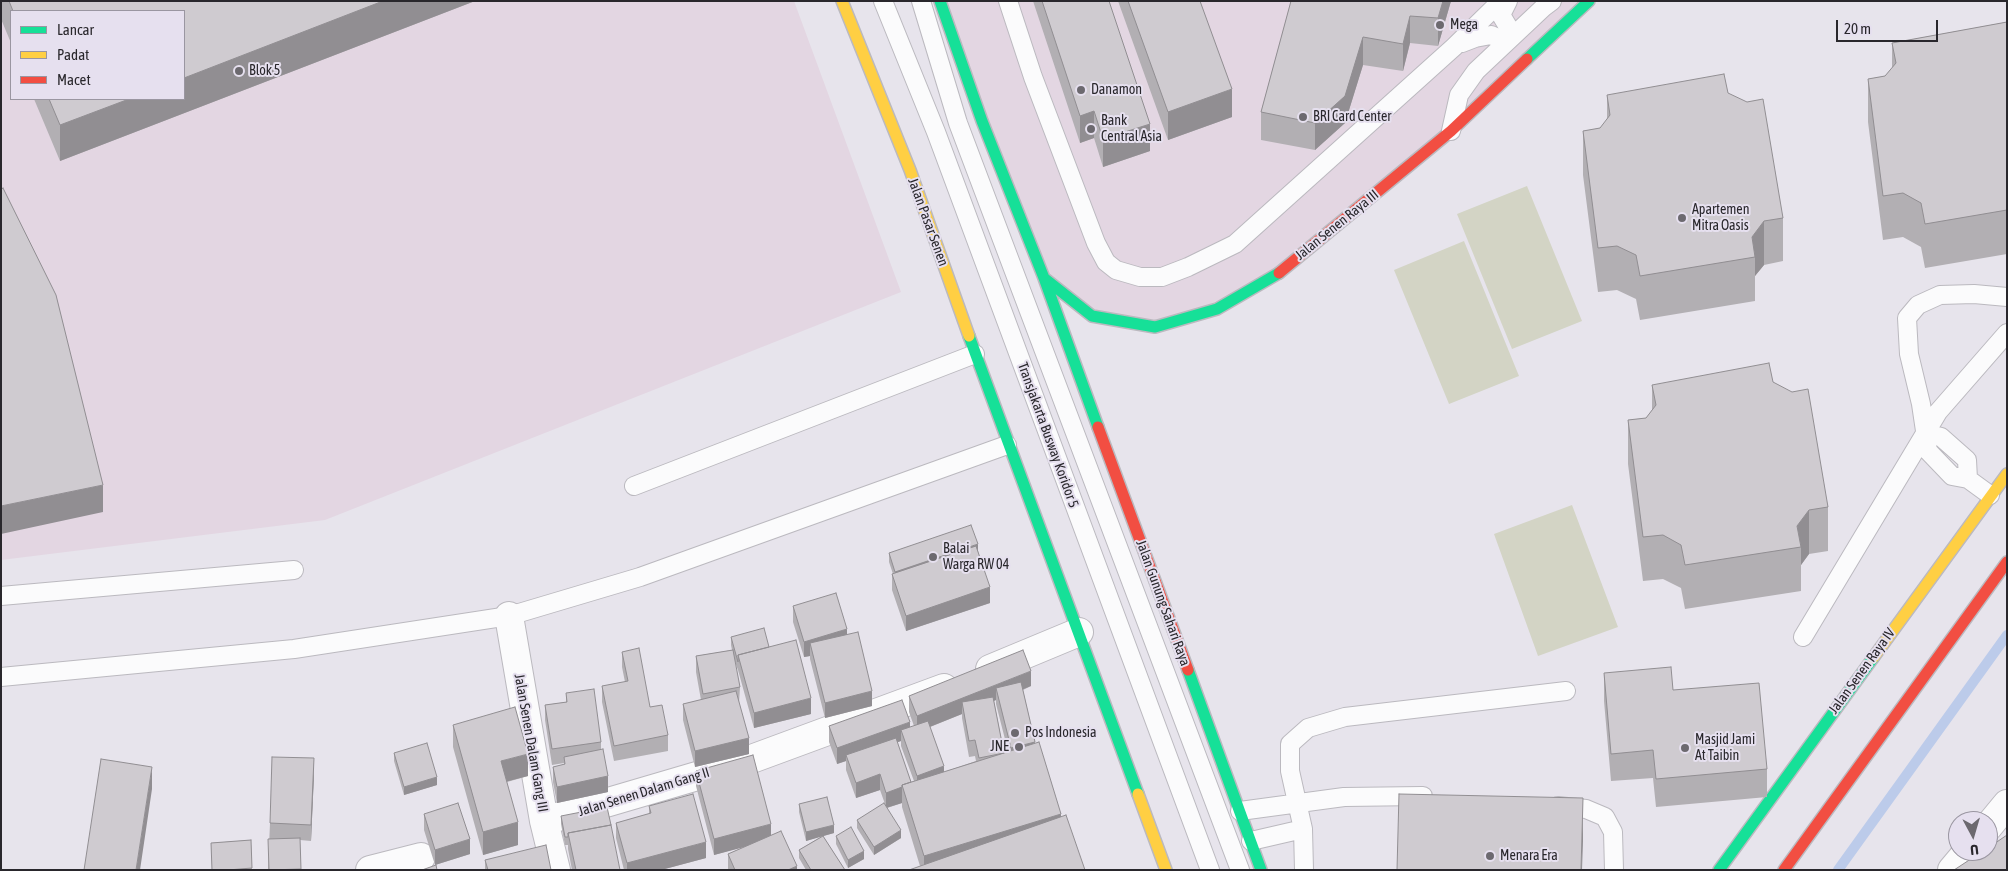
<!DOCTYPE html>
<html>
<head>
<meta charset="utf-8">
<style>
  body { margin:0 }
  #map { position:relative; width:2008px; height:871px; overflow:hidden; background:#e7e4ec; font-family:"Asap Condensed",sans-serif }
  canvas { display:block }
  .frame { position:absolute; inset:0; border:2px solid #29272c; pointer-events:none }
  .legend { position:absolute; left:10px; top:10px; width:175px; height:90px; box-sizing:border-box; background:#e6e0ef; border:1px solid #9a96a1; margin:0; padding:6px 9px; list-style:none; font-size:15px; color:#29272c }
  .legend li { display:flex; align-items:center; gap:10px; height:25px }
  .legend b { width:25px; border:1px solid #9a96a1 }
  .north { position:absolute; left:1948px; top:811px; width:50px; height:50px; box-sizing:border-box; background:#e6e0ef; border:1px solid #9a96a1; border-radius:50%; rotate:174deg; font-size:14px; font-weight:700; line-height:20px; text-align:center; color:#29272c }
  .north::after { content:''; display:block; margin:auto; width:18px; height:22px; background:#6c696f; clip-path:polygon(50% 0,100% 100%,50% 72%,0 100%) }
  .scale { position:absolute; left:1836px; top:20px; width:102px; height:22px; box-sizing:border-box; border:2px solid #29272c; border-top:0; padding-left:6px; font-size:15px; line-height:18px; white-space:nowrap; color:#29272c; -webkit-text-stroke:4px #e6e0ef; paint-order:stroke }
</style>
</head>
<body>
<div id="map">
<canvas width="2008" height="871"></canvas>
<div class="frame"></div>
<ul class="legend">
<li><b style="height:6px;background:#16e098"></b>Lancar</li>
<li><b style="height:6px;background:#ffcf43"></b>Padat</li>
<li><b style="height:6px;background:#f24e42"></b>Macet</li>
</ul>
<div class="north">U</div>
<div class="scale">20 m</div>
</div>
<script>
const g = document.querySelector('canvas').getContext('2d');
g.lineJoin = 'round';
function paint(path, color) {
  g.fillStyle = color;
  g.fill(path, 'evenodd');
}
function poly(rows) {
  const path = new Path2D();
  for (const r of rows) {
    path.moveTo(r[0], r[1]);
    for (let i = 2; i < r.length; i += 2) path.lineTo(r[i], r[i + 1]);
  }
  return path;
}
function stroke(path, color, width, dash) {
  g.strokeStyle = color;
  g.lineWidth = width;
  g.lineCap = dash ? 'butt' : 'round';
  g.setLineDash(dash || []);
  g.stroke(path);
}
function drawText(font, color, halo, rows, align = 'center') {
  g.font = font + ' "Asap Condensed",sans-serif';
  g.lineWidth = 4;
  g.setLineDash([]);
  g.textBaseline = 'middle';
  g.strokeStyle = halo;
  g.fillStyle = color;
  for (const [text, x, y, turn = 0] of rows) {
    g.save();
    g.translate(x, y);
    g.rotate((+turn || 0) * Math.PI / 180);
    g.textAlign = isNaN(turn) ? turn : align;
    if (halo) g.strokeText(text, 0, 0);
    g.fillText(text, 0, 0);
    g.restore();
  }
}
const commercial = poly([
  [1,1,794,1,901,292,325,520,1,560],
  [11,11,184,11,184,99,11,99],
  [941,1,1589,1,1274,277,1155,327,1092,316,1044,278]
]);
const green = poly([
  [1527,186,1582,321,1512,349,1457,214],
  [1464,241,1519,376,1449,404,1394,270],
  [1572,505,1618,627,1538,656,1494,534]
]);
const stream = poly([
  [1838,870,2007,635]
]);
const lane = poly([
  [883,1,936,132,1210,870],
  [921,1,958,123,1240,870],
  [1008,1,1033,77,1096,243,1106,262,1116,270,1140,277,1162,277,1188,267,1235,244,1454,47,1501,1],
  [1508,1,1501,15,1513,35],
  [1462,43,1475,38,1491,35,1506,42],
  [1451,131,1459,95,1476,71,1544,7,1552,1],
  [1925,433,1941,437,1967,460,1968,479],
  [634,486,975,354],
  [1990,495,1968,479,1952,476,1928,451,1921,404,1909,354,1907,318,1918,305,1940,295,1974,294,2007,297],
  [1,596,294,570],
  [1803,637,1938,412,2007,333],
  [1,677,294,649,509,616,640,577,1007,445],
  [1558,806,1586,809,1605,817,1613,832,1614,870],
  [1240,811,1344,797,1423,796],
  [1251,841,1303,829],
  [1304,870,1303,829,1290,771,1290,744,1308,728,1345,717,1566,691]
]);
const street = poly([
  [509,616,544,821,556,870],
  [990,669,1079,632],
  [544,821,738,764,944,688],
  [1988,827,2007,804],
  [370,870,421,857],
  [1952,870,1968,851]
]);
const fast = poly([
  [940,1,982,121,1044,278,1098,427],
  [1527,59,1589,1],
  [1044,278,1092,316,1155,327,1217,309,1279,273],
  [969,336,1138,794],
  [1188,670,1261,870],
  [1719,870,1873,658]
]);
const slow = poly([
  [842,1,910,170,969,336],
  [1873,658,2007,474],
  [1138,794,1166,870]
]);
const jam = poly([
  [1279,273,1451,131,1527,59],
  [1098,427,1188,670],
  [1784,870,2007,562]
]);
const wall = poly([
  [1,1,475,1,60,161,34,99,184,99,184,11,11,11,11,43,1,19],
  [1033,1,1109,1,1150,151,1103,167,1094,138,1080,143],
  [1118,1,1200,1,1232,117,1168,140],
  [1291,1,1451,1,1438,46,1410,43,1403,71,1363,65,1345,123,1315,150,1261,140,1261,112],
  [2007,22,2007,254,1925,268,1921,247,1903,237,1883,240,1868,122,1868,79,1885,76,1892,68,1892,43],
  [1728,93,1783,218,1783,261,1764,265,1755,276,1755,301,1640,320,1636,299,1617,290,1598,292,1583,175,1583,131,1600,128,1607,120,1607,95],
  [1773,382,1828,507,1828,551,1809,554,1801,565,1801,591,1685,609,1681,588,1663,579,1643,581,1628,464,1628,420,1646,418,1652,410,1652,385],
  [978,551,990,603,906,631,892,590,892,574,893,574,889,562,889,553],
  [793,606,847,635,872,706,825,718,810,659,810,656,804,657,793,622],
  [731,637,769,647,811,714,754,728,738,670,734,659,740,687,739,703,749,754,695,767,683,720,683,704,701,700,696,672,696,656,732,650,731,645],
  [622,652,650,707,668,735,668,751,614,761,602,702,602,686,625,682,622,667],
  [1604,673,1673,690,1767,769,1767,797,1656,807,1653,778,1611,781,1604,701],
  [1031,686,1023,690,1035,743,1061,814,920,866,902,807,902,803,887,808,901,838,874,855,857,828,857,820,885,804,880,790,856,798,846,770,846,761,837,764,829,742,829,726,910,727,914,726,909,712,909,696],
  [996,700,996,704,1008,751,1004,753,994,701],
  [962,714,962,718,969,757,975,756,976,761,944,772,930,727],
  [901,741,901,746,914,781,911,782,897,742],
  [566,693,601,742,601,749,608,792,557,803,553,782,553,767,564,765,564,763,552,765,545,720,545,705,566,702],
  [453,725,528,776,507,782,518,845,483,855,453,747],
  [394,753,437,785,404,795,394,761],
  [696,771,771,835,797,870,728,870,728,854,746,846,714,855,696,786],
  [314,774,311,841,300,840,301,870,268,870,270,823],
  [799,804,834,833,823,836,845,870,806,870,799,858,799,850,822,836,806,841,799,812],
  [649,806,706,858,661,870,624,870,616,838,616,823,649,814],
  [424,814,470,854,435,865,424,830],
  [561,816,620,870,572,870,568,849,568,845,565,845,561,824],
  [836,836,864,859,848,868,836,844],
  [251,840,252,870,212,870,211,843],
  [485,860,551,870,485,870]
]);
const shadedWall = poly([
  [383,1,475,1,60,161,60,125,129,99,184,99,184,78],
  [1443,1,1451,1,1438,46,1438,18],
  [1410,16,1410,43,1403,71,1403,44],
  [1363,37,1363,65,1345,123,1315,150,1315,123],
  [1232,89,1232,117,1168,140,1168,112],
  [1094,111,1094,138,1080,143,1080,116],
  [1150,124,1150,151,1103,167,1103,139],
  [1764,221,1764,265,1755,276,1755,257,1752,237],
  [103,485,103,512,1,534,1,506],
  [1809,510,1809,554,1801,565,1801,547,1797,526],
  [978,544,978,552,895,580,895,572],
  [990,587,990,603,906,631,906,616],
  [847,629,847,644,810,643,810,656,804,657,804,642],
  [1031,671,1031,686,999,699,996,688,996,700,964,713,962,702,962,714,917,732,917,716],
  [872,691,872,706,825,718,825,703],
  [811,698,811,714,754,728,754,713],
  [910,722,910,738,901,730,901,741,848,760,846,755,846,761,837,764,837,748],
  [749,738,749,754,695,767,695,751],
  [1035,742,1011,764,1011,748],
  [528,754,528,776,501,783,501,761],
  [314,758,314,774,311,841,311,825],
  [944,766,944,782,917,791,917,776],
  [152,767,152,789,140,870,136,870],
  [880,774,880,790,856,798,856,783],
  [608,776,608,792,557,803,557,787],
  [437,777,437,785,404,795,404,787],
  [902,787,902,803,886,808,886,793],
  [1583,798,1583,841,1582,870,1581,870],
  [1061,814,1061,836,924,870,924,856],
  [518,822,518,845,483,855,483,832],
  [771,824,771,840,714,855,714,839],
  [834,825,834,833,806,841,806,832],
  [901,830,901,838,874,855,874,847],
  [470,839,470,854,435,865,435,850],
  [706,842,706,858,661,870,627,870,627,863],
  [864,851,864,859,848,868,848,860],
  [797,866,797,870,788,870]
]);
const building = poly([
  [9,1,383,1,184,78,184,11,13,11,9,1],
  [1042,1,1109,1,1150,124,1103,139,1094,111,1080,116,1042,1],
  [1128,1,1200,1,1232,89,1168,112,1128,1],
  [1291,1,1443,1,1438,18,1410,16,1403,44,1363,37,1345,96,1315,123,1261,112,1291,1],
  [2007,22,2007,210,1925,224,1921,203,1903,193,1883,196,1868,79,1885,76,1896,63,1892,43,2007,22],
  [1724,74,1728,93,1747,102,1763,99,1783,218,1764,221,1752,237,1755,257,1640,276,1636,255,1617,246,1598,248,1583,131,1600,128,1610,115,1607,95,1724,74],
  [49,99,129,99,60,125,49,99],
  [3,188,56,295,103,485,1,506,1,190,3,188],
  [1769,363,1773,382,1792,392,1808,389,1828,507,1809,510,1797,526,1801,547,1685,565,1681,545,1663,535,1643,537,1628,420,1646,418,1656,405,1652,385,1769,363],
  [971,525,978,544,895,572,889,553,971,525],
  [976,546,990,587,906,616,892,574,976,546],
  [836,593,847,629,804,642,793,606,836,593],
  [764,628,769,647,738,655,738,662,731,637,764,628],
  [858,632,872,691,825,703,810,643,858,632],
  [796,640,811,698,754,713,738,655,796,640],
  [639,648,650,707,662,705,668,735,614,746,602,686,628,681,622,652,639,648],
  [733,650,740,687,703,694,696,656,733,650],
  [1023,650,1031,671,917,716,909,696,1023,650],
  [1671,667,1673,690,1759,683,1767,769,1656,779,1653,750,1611,754,1604,673,1671,667],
  [1021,682,1035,742,1011,748,996,688,1021,682],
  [594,689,601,742,552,749,545,705,567,702,566,693,594,689],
  [736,691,749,738,695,751,683,704,736,691],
  [993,697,1004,753,979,758,975,740,969,741,962,702,993,697],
  [902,700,910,722,837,748,829,726,902,700],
  [515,707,528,754,501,761,518,822,483,832,453,725,515,707],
  [928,721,944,766,917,776,901,730,928,721],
  [896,738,911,782,902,785,902,787,886,793,880,774,856,783,846,755,896,738],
  [1039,742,1061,814,924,856,902,785,1039,742],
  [427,743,437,777,404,787,394,753,427,743],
  [603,749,608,776,557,787,553,767,565,764,564,757,603,749],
  [753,755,771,824,714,839,696,771,753,755],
  [272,757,314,758,311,825,270,823,272,757],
  [101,759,152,767,136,870,84,870,101,759],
  [693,794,706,842,627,863,616,823,651,813,649,806,693,794],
  [1399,794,1583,798,1581,870,1397,870,1399,794],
  [827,797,834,825,806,832,799,804,827,797],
  [458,803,470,839,435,850,424,814,458,803],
  [884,803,901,830,874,847,857,820,884,803],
  [607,807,611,825,568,833,568,837,565,837,561,816,607,807],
  [1066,815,1085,870,909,870,1066,815],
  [611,825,620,870,576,870,568,833,611,825],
  [851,827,864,851,848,860,836,836,851,827],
  [781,831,797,866,788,870,735,870,728,854,781,831],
  [2007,835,2007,870,1954,870,1983,851,1988,851,1988,848,2007,835],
  [823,836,845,870,811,870,799,850,823,836],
  [300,838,301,869,269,870,268,839,300,838],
  [251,840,252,868,228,870,212,870,211,843,251,840],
  [546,845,551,870,488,870,485,860,546,845],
  [436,865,437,870,422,870,436,865]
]);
const markers = [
  [1440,25,5,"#6c696f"],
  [239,71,5,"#6c696f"],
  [1081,90,5,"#6c696f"],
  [1303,117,5,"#6c696f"],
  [1091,129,5,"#6c696f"],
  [1682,218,5,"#6c696f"],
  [933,557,5,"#6c696f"],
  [1015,733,5,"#6c696f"],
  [1019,747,5,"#6c696f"],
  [1685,748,5,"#6c696f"],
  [1490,856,5,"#6c696f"]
];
const poiNames = [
  ["Mega",1450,25],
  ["Blok 5",249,71],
  ["Danamon",1091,90],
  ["BRI Card Center",1313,117],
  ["Bank",1101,121],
  ["Central Asia",1101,137],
  ["Apartemen",1692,210],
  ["Mitra Oasis",1692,226],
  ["Balai",943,549],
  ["Warga RW 04",943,565],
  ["Pos Indonesia",1025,733],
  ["Masjid Jami",1695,740],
  ["At Taibin",1695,756],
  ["JNE",1009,747,"right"],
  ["Menara Era",1500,856]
];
const streetNames = [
  ["Jalan Pasar Senen",928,222,70],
  ["Jalan Senen Raya III",1337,225,-39],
  ["Transjakarta Busway Koridor 5",1048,435,70],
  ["Jalan Gunung Sahari Raya",1163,603,70],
  ["Jalan Senen Raya IV",1862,671,-54],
  ["Jalan Senen Dalam Gang III",531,743,80],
  ["Jalan Senen Dalam Gang II",644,792,-17]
];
paint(commercial, '#e3d6e2');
paint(green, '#d3d4c5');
stroke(stream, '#bccbea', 10);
stroke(lane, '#bbb9bf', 20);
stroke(street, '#bbb9bf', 30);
stroke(fast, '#bbb9bf', 14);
stroke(slow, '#bbb9bf', 14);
stroke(jam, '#bbb9bf', 14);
stroke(lane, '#fbfbfc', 18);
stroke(street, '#fbfbfc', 28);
stroke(fast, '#16e098', 11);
stroke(slow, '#ffcf43', 11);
stroke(jam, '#f24e42', 11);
paint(wall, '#b2afb3');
paint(shadedWall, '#918e92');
paint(building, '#cfcbd0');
stroke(building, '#918e92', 1);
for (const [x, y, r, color] of markers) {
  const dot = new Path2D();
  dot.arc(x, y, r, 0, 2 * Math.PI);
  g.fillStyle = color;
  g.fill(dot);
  stroke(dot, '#e6e0ef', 2);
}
drawText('14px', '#29272c', '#e6e0ef', poiNames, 'left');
drawText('14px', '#29272c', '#e6e0ef', streetNames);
</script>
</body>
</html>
